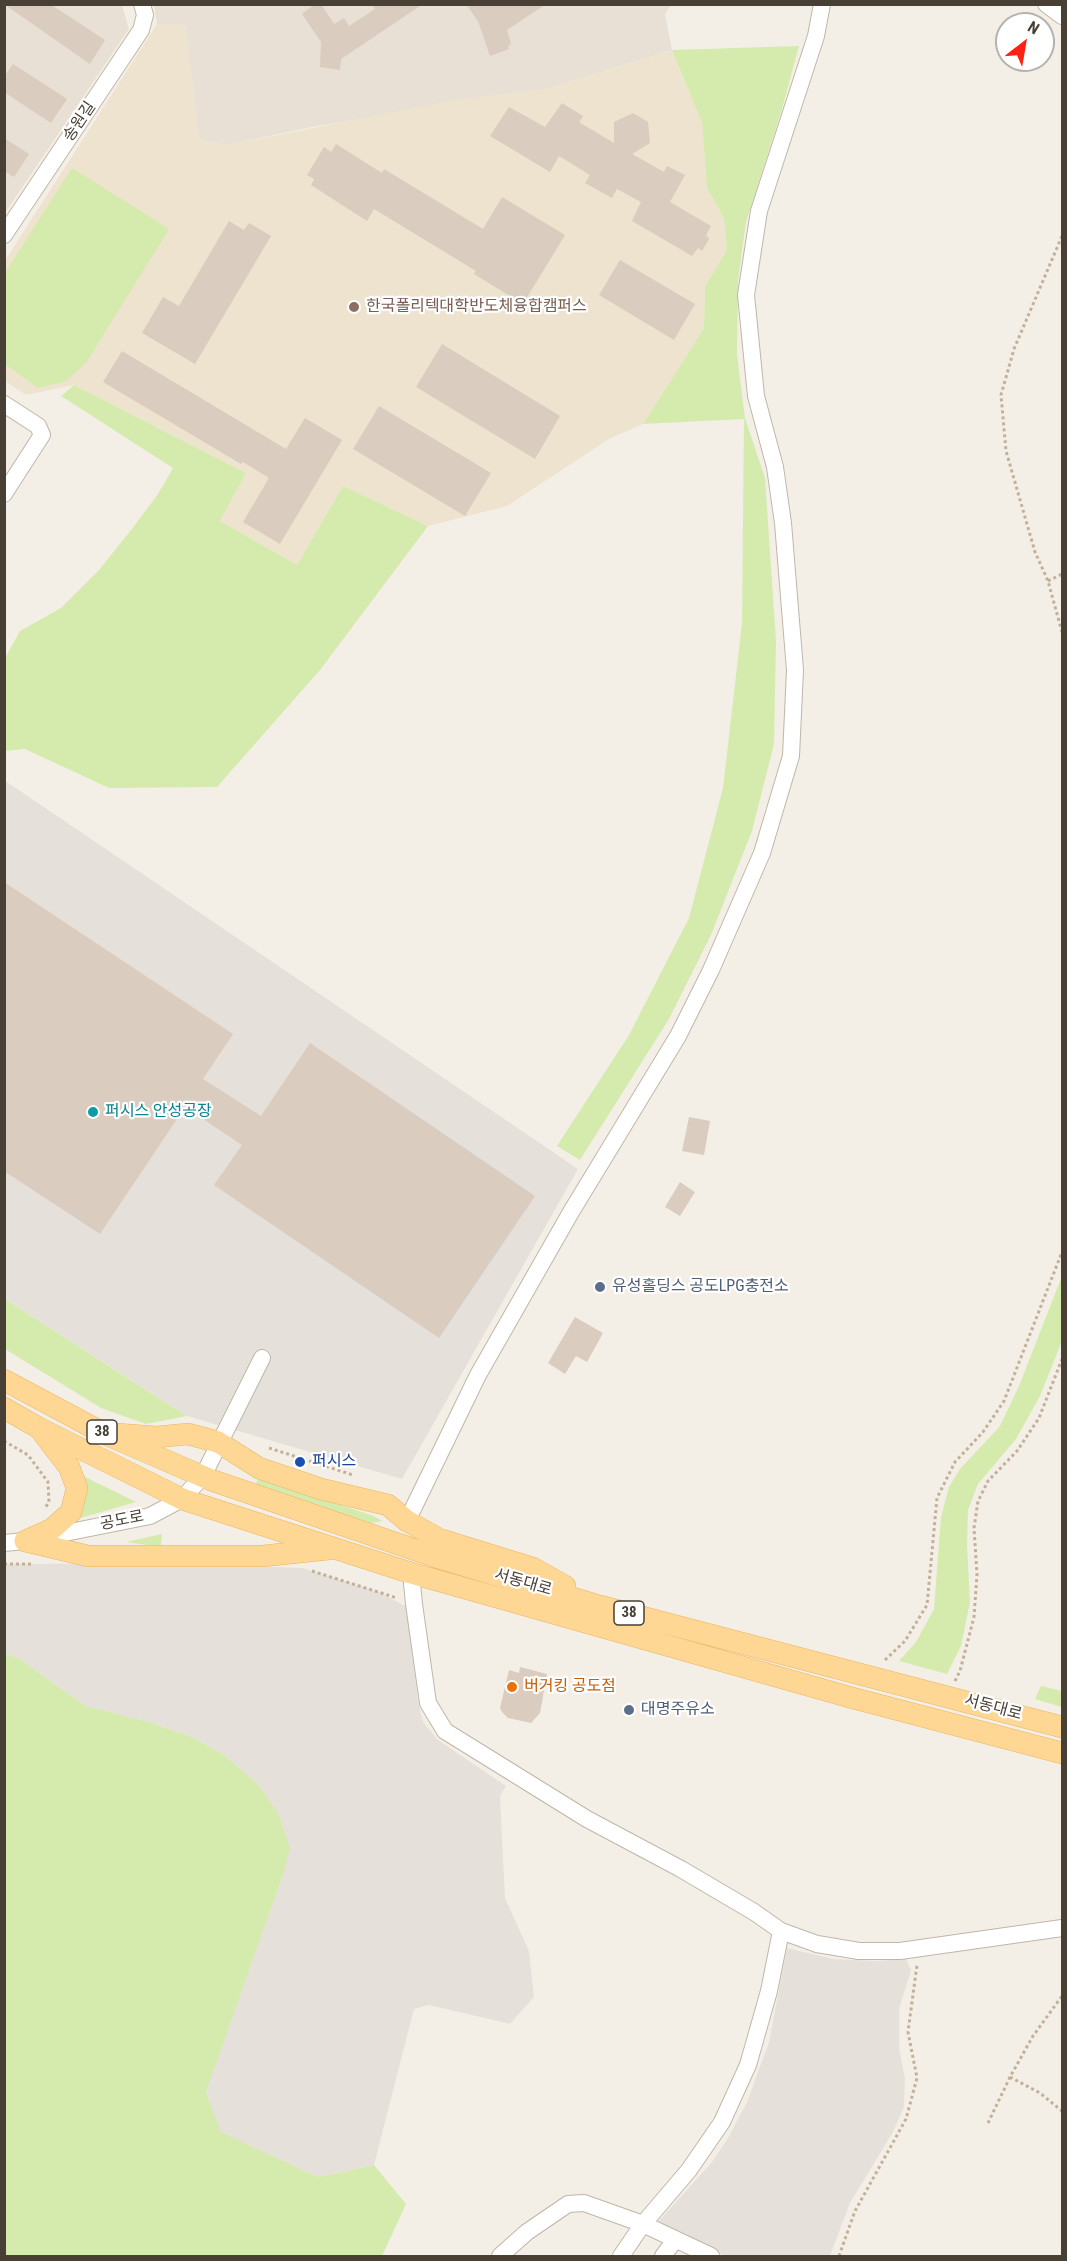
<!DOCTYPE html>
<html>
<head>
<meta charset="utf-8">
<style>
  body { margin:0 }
  #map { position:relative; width:1067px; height:2261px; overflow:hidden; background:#f4efe6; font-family:"Roboto Condensed",sans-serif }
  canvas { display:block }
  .frame { position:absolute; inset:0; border:6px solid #483f35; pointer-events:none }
  .north { position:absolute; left:995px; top:12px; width:60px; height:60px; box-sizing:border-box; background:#fff; border:2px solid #b6b2ae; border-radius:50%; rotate:31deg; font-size:16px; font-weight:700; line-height:24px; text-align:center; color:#483f35 }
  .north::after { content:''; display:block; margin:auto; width:21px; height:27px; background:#ff2113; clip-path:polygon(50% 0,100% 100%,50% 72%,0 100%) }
</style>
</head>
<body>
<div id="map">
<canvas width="1067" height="2261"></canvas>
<div class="frame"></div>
<div class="north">N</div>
</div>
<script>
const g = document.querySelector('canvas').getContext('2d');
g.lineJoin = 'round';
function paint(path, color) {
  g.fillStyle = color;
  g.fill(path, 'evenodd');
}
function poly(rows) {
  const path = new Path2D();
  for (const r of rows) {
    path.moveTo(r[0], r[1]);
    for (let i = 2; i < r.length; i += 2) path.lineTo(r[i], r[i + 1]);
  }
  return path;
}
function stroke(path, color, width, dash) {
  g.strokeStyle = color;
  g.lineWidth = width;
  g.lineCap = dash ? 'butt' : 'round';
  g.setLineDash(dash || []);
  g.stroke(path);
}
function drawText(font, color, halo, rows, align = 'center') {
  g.font = font + ' "Roboto Condensed","Noto Sans KR",sans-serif';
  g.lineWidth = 4.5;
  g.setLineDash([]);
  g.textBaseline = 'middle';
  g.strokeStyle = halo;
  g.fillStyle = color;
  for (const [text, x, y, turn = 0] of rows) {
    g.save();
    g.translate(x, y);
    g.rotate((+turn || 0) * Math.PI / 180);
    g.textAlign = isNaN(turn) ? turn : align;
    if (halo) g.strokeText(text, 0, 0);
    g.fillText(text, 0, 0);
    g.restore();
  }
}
const residential = poly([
  [5,5,122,5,129,29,5,213],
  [154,5,671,5,665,14,672,50,551,88,312,127,227,145,199,139,185,25,157,24]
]);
const industrial = poly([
  [4,780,578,1169,402,1479,187,1416,5,1299],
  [154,1563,302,1568,379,1592,407,1607,418,1701,423,1722,438,1740,506,1786,500,1796,505,1898,529,1951,534,1997,510,2024,429,2005,414,2009,374,2165,318,2177,220,2132,206,2091,284,1872,257,1783,224,1755,192,1737,149,1722,86,1706,18,1658,5,1653,4,1564],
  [787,1948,833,1959,877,1961,906,1959,911,1970,899,2009,899,2048,905,2079,904,2107,893,2132,850,2203,830,2256,725,2256,657,2223,712,2162,728,2138,747,2102,769,2042]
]);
const education = poly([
  [157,24,185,25,199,139,227,145,454,100,551,88,672,50,702,123,707,187,724,218,727,250,705,286,704,328,643,424,609,439,507,506,428,526,343,486,297,565,220,521,246,473,74,385,26,395,5,381,4,262]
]);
const green = poly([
  [799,46,782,109,746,222,738,280,737,354,745,418,765,478,776,641,774,744,752,831,711,935,669,1019,580,1160,557,1146,629,1035,689,918,723,788,742,623,744,419,643,424,704,328,705,286,727,250,724,218,707,188,702,123,672,50],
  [72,168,169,229,86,363,66,381,38,388,5,364,5,273],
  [74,385,246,473,220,521,297,565,343,486,428,526,320,670,217,787,109,788,25,749,5,751,5,658,20,631,61,608,99,570,131,530,158,494,173,468,61,396],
  [1062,1276,1062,1341,1040,1396,1016,1439,978,1484,968,1510,967,1546,970,1602,961,1646,947,1674,899,1661,916,1642,934,1609,941,1517,949,1487,960,1469,1000,1426,1019,1386],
  [5,1299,118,1372,187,1416,146,1424,101,1408,5,1349],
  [71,1470,136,1502,70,1521],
  [258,1478,371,1515,383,1521,372,1523,255,1487],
  [162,1534,161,1547,126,1542],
  [4,1653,18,1658,86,1706,149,1722,192,1737,224,1755,257,1783,278,1813,290,1848,284,1872,206,2092,221,2132,318,2177,374,2165,406,2204,382,2256,5,2256],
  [1041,1686,1062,1691,1062,1707,1035,1699]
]);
const building = poly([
  [4,4,50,4,105,40,90,64],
  [315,4,321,4,334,24,344,18,349,26,375,9,372,4,423,4,341,59,340,70,320,67,321,42,302,14],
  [466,4,546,4,507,30,511,44,508,46,509,49,490,56,478,21],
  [13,64,67,99,51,123,4,92,4,77],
  [562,103,583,116,579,122,614,143,614,122,633,113,648,122,650,143,632,154,664,172,667,166,685,175,670,202,711,226,706,235,709,239,702,251,698,248,692,256,632,221,641,202,617,189,612,198,585,183,590,175,559,156,550,172,490,136,509,107,545,127],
  [4,138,29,154,14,177,4,171],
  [336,144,382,173,384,169,483,229,502,197,565,235,523,304,474,274,476,271,374,209,367,221,311,185,314,179,307,175,324,147,331,152],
  [229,221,244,230,249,223,271,236,195,364,142,333,163,297,179,306],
  [620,260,695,304,674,340,599,295],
  [442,344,560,416,535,459,416,387],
  [122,351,286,449,305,418,342,440,280,544,243,522,269,478,243,462,241,464,103,382],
  [379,406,491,473,465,516,353,449],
  [4,882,233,1034,203,1079,261,1116,310,1043,535,1196,439,1338,214,1185,242,1145,185,1107,100,1234,4,1171],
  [689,1117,710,1121,704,1155,682,1151],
  [680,1182,695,1192,680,1216,665,1207],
  [575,1317,603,1333,587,1362,576,1356,565,1374,548,1363],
  [520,1667,547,1674,540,1713,531,1723,508,1718,502,1712,500,1708,509,1670,519,1673]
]);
const path = poly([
  [1062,236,1014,349,1001,395,1006,451,1035,552,1048,581,1062,632],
  [1048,581,1062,574],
  [4,1441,28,1455,48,1482,49,1502,45,1508],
  [269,1448,353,1475],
  [4,1564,33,1564],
  [312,1571,397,1598],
  [885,1660,905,1641,927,1605,937,1498,955,1462,983,1432,1004,1401,1062,1252],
  [955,1681,960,1671,974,1617,977,1575,974,1528,978,1501,988,1481,1017,1451,1039,1418,1062,1359],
  [1010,2077,1040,2093,1062,2111],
  [988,2123,1010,2077,1033,2036,1062,1996],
  [839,2256,855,2211,906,2119,917,2078,908,2032,917,1965]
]);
const minor = poly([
  [1046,4,1062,16],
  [4,235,141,30,145,15,142,4],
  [4,404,38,426,42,435,4,494],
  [407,1521,478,1375,571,1212,678,1036,711,970,762,853,791,756,795,670,783,523,775,467,756,396,746,295,759,211,816,36,822,4],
  [4,1543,25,1541,150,1516,182,1499,203,1476,262,1358],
  [411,1573,414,1604,428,1703,445,1731,587,1819,681,1869,754,1912,781,1931,817,1944,859,1951,900,1951,1062,1928],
  [500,2256,527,2232,568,2204,584,2203,643,2224,711,2256],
  [621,2256,643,2224,689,2170,722,2122,748,2065,769,1991,781,1931],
  [663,2256,675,2240]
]);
const major = poly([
  [4,1380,105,1434,211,1480,442,1559,600,1606,1062,1727],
  [4,1408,39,1428,182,1499,411,1573,849,1697,1062,1753],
  [117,1434,156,1437,188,1434,218,1442,259,1468,321,1489,388,1505,407,1521,439,1539,533,1568,565,1586],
  [25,1541,88,1556,263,1556,329,1549],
  [25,1541,52,1529,71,1512,77,1488,69,1467,43,1433]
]);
const markers = [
  [354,307,6,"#8d6e63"],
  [93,1112,6,"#0f9aa8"],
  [600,1287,6,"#5c6f8a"],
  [300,1462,6,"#1a4fb4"],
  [512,1687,6,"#e8710a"],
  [629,1710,6,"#5c6f8a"]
];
const shields = [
  [102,1432,30],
  [629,1613,30]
];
const shieldNames = [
  ["38",102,1432],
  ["38",629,1613]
];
const streetNames = [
  ["송원길",80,122,-56],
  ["공도로",122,1521,-11],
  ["서동대로",523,1583,16],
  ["서동대로",993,1708,15]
];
const educationNames = [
  ["한국폴리텍대학반도체융합캠퍼스",366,307]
];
const cultureNames = [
  ["퍼시스 안성공장",105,1112]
];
const serviceNames = [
  ["유성홀딩스 공도LPG충전소",612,1287],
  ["대명주유소",641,1710]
];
const transitNames = [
  ["퍼시스",312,1462]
];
const foodNames = [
  ["버거킹 공도점",524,1687]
];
paint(residential, '#e8e0d4');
paint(industrial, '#e6e0db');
paint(education, '#eee3cf');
paint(green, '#d4ebad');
paint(building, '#daccbe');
stroke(minor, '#c0b6a8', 18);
stroke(major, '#ebb45e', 22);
stroke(path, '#c3b099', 3, [3, 3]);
stroke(minor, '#fff', 16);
stroke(major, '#ffd795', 21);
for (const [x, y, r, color] of markers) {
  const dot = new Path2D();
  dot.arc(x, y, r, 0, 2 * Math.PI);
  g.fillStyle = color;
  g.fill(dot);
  stroke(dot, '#fff', 2);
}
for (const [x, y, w] of shields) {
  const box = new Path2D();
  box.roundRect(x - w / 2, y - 12, w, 24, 4.5);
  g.fillStyle = '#fff';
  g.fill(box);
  stroke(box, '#483f35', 1.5);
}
drawText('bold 15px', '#483f35', null, shieldNames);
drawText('16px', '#483f35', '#fff', streetNames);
drawText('16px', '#785e54', '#fff', educationNames, 'left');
drawText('16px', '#0d838f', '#fff', cultureNames, 'left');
drawText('16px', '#4e5e75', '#fff', serviceNames, 'left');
drawText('16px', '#164399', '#fff', transitNames, 'left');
drawText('16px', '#c56008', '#fff', foodNames, 'left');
</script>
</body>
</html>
